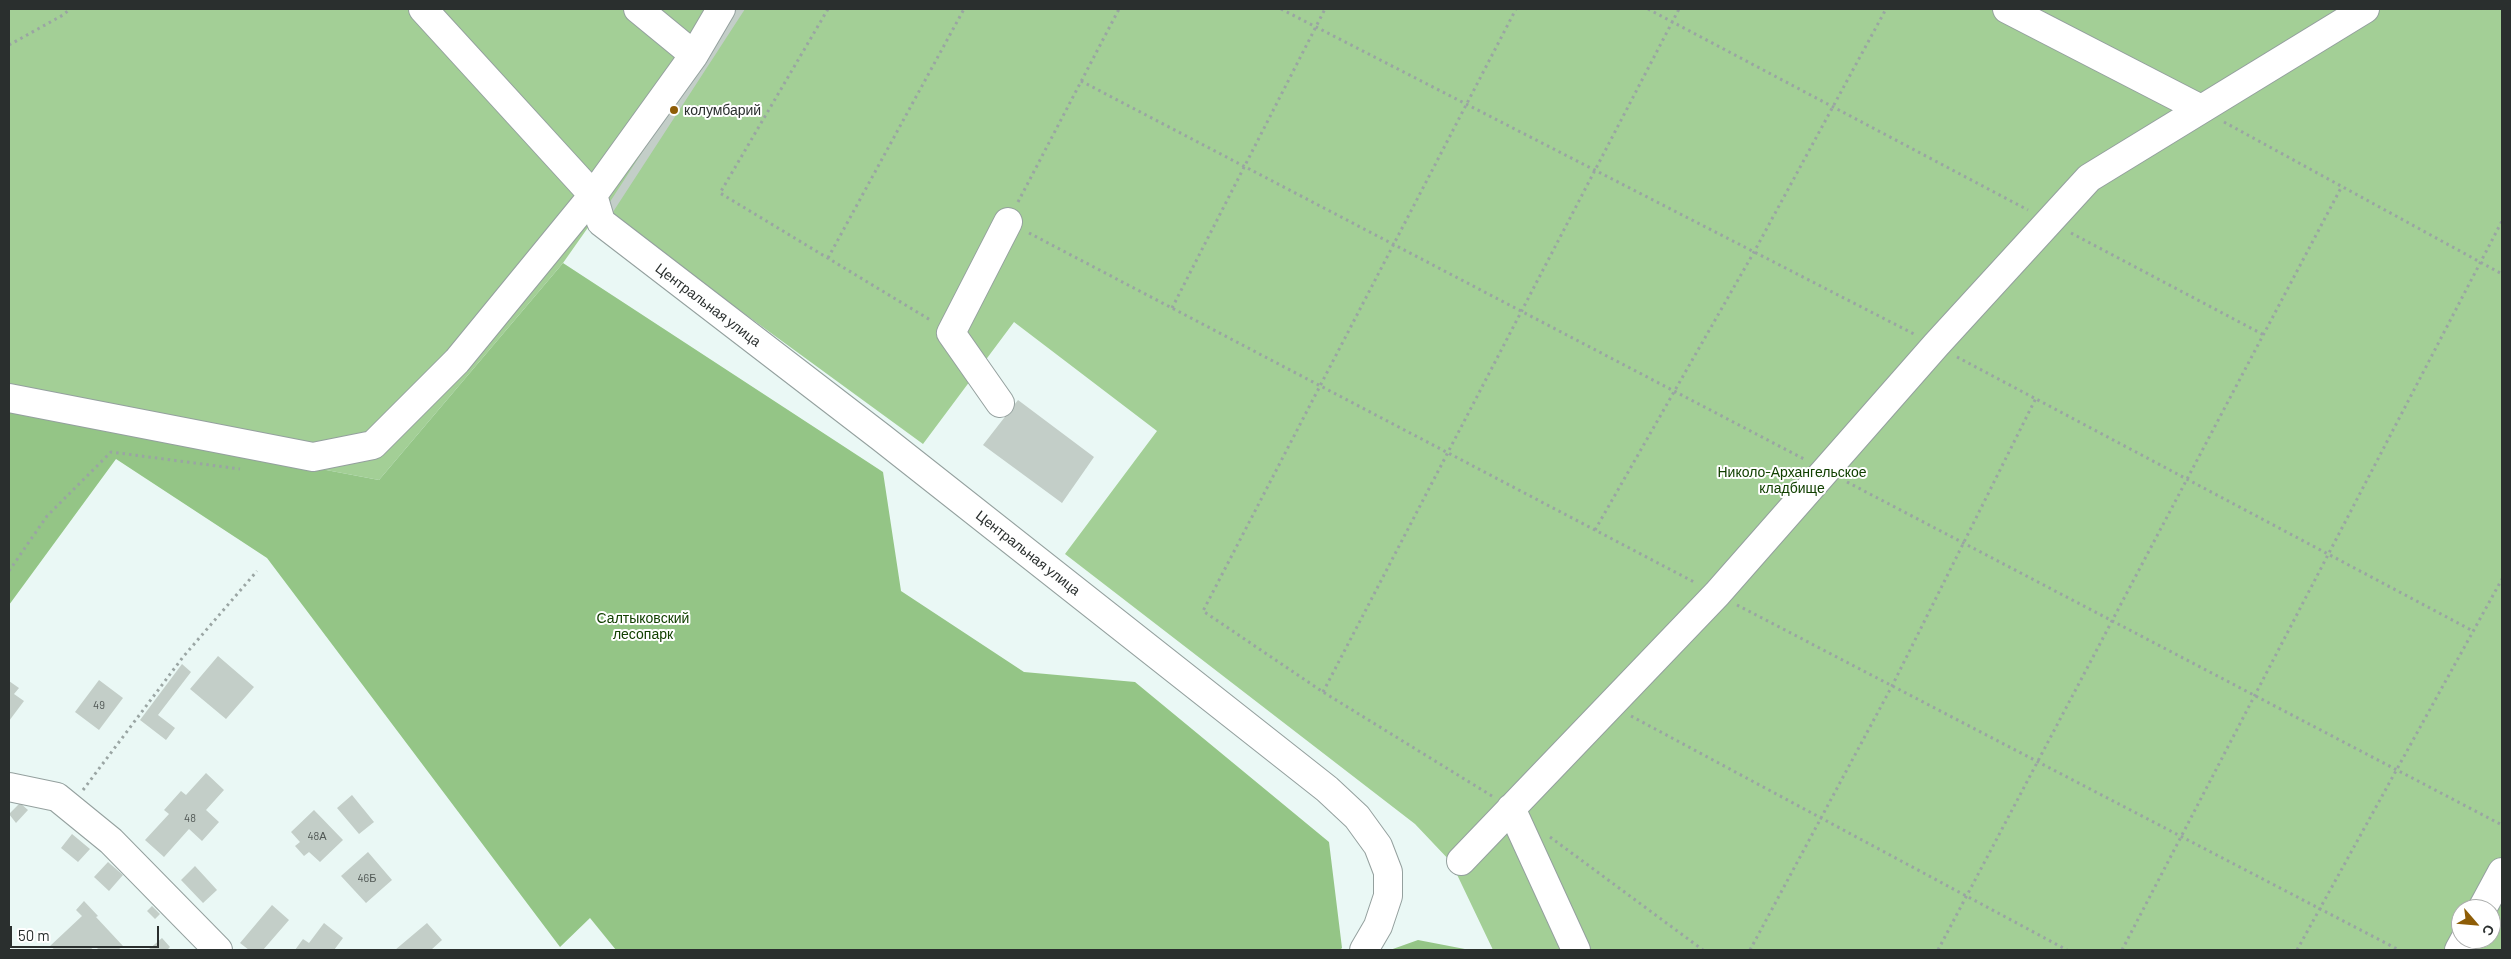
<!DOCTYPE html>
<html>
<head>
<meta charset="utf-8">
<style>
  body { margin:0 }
  #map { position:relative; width:2511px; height:959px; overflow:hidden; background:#eaf8f5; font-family:Barlow,sans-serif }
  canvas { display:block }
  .frame { position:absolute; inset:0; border:10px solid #2a2f2e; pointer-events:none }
  .north { position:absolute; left:2451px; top:899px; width:50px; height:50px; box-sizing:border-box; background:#fff; border:1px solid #aaacab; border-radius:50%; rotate:117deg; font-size:14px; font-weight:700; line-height:20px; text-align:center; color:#2a2f2e }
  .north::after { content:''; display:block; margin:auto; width:18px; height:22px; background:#8e5d07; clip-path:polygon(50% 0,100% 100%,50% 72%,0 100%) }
  .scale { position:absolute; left:10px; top:926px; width:149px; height:22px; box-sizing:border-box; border:2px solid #2a2f2e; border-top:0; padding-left:6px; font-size:15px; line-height:18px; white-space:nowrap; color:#2a2f2e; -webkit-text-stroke:4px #fff; paint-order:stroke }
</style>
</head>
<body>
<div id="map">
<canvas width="2511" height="959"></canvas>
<div class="frame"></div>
<div class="north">С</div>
<div class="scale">50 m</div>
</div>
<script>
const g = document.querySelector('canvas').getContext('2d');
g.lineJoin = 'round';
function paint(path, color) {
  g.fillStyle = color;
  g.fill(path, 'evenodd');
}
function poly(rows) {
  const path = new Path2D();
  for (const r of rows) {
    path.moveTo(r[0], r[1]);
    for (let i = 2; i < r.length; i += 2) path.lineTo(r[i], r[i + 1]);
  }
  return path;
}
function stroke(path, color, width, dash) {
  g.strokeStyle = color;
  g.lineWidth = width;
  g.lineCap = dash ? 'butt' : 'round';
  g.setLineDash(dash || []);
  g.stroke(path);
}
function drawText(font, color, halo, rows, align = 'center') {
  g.font = font + ' Barlow,sans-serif';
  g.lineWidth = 4;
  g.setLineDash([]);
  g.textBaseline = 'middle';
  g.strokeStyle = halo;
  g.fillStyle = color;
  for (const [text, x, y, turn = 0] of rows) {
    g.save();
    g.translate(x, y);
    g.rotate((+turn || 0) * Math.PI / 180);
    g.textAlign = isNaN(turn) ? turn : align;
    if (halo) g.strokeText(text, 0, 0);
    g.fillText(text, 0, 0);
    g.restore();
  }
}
const green = poly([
  [9,9,2502,9,2502,950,1493,950,1451,862,1415,824,1065,554,1157,431,1014,322,923,444,601,209,563,263,379,480,9,410],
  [2461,909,2491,909,2491,939,2461,939]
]);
const forest = poly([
  [563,263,883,472,901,591,1024,672,1135,682,1329,842,1342,948,1340,950,616,950,590,918,560,947,267,558,116,459,9,605,9,410,379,480],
  [1418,940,1470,950,1390,950]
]);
const building = poly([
  [735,9,745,9,611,215,604,211],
  [1018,400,1094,457,1062,503,983,445],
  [218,656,254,687,226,719,190,689],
  [182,664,191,672,158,715,175,728,166,740,140,720],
  [99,680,123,698,99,730,75,712],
  [9,681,19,688,14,694,24,701,9,721],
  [206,773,224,790,206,810,219,822,202,841,189,829,164,857,145,840,169,814,164,810,181,791,186,795],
  [352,795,374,822,359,834,337,808],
  [20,803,28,810,16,823,9,814],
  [314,810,343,840,320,862,309,852,304,856,295,846,300,842,291,832],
  [72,834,90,849,78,862,61,848],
  [368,852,392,880,366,903,341,876],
  [108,862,123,875,109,891,94,877],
  [195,866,217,890,203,903,181,880],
  [84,901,98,916,96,917,123,946,118,950,99,950,95,946,90,950,55,950,50,946,82,916,76,910],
  [272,905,289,920,263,950,249,950,240,943],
  [152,906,160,914,155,919,147,911],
  [324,923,343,938,334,950,295,950,303,939,309,943],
  [427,923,442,940,431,950,395,950],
  [162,938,170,947,167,950,148,950]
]);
const path = poly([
  [828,9,720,193,932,321],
  [1281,9,1914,334],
  [1648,9,2028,210],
  [9,45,63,15,70,9],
  [1081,81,1804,459],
  [2224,122,2502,274],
  [1018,202,1119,9],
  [1029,233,1696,583],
  [2071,233,2264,335],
  [828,258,964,9],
  [1172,308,1325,9],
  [1957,357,2473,631],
  [1847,482,2502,825],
  [1595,530,1754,252,1886,9],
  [9,571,47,516,111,452,240,469],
  [1737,605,2399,950],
  [1323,692,1679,9],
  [1631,716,2067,950],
  [83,790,183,657,257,571],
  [1492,796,1323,692,1203,611,1516,9],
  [1550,837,1703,950],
  [1750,950,1892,686,2036,398],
  [1938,950,2342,186],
  [2122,950,2502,221],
  [2297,950,2502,579]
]);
const minor = poly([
  [423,9,593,195,694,55,721,9],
  [638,9,694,55],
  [2007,9,2201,109],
  [593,195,601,222,882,438,1327,789,1357,817,1378,846,1388,872,1388,896,1378,926,1364,950],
  [9,398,313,457,373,445,457,361,593,195],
  [1000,403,951,333,1008,222],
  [9,787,57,797,111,841,218,950],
  [1511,808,1576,950],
  [1461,861,1717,594,1936,345,2089,178,2365,9],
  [2482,909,2502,872],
  [2459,950,2465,939]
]);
const markers = [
  [674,110,5,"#8e5d07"]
];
const numberNames = [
  ["49",99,705],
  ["48",190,818],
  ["48А",317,836],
  ["46Б",367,878]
];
const poiNames = [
  ["колумбарий",684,110]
];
const streetNames = [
  ["Центральная улица",708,305,37],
  ["Центральная улица",1028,553,38]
];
const parkNames = [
  ["Николо-Архангельское",1792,472],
  ["кладбище",1792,488],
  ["Салтыковский",643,618],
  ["лесопарк",643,634]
];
paint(green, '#a3cf96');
paint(forest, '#94c586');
paint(building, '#c3cec8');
stroke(minor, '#94a09e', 30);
stroke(path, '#9aa5a3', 3, [2.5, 4]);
stroke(minor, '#fff', 28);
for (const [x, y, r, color] of markers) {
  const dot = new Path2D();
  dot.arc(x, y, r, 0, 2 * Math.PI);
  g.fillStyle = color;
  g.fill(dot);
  stroke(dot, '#fff', 2);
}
drawText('11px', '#505754', null, numberNames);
drawText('14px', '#2a2f2e', '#fff', poiNames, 'left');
drawText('14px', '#2a2f2e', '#fff', streetNames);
drawText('14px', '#114000', '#fff', parkNames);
</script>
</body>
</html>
